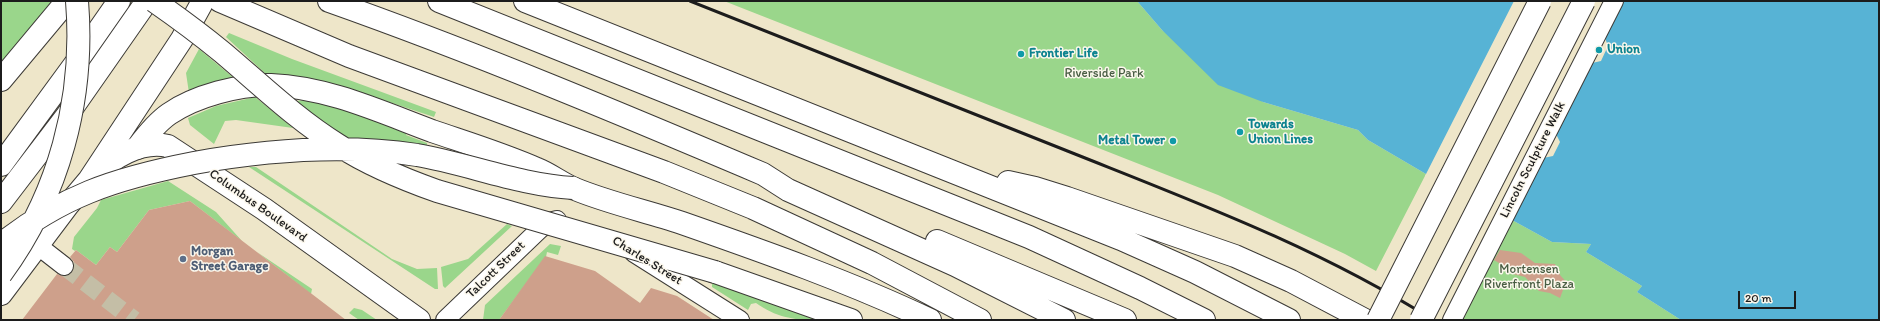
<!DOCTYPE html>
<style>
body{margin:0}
#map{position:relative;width:1880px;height:321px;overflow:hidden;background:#eee6c9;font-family:Itim,sans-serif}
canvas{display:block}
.frame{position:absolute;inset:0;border:2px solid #1c1c1c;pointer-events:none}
.scale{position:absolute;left:1738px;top:291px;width:58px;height:18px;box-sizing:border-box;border:2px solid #1c1c1c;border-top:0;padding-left:5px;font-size:12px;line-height:14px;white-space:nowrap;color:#1c1c1c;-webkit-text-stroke:3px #fbf7ec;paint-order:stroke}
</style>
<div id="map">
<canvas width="1880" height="321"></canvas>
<div class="frame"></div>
<div class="scale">20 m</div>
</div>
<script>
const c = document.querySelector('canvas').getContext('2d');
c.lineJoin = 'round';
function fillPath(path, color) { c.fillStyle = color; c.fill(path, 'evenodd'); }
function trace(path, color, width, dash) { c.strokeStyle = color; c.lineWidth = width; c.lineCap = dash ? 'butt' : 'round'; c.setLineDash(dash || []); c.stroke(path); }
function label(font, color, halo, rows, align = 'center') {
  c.font = font + ' Itim,sans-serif'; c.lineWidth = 3; c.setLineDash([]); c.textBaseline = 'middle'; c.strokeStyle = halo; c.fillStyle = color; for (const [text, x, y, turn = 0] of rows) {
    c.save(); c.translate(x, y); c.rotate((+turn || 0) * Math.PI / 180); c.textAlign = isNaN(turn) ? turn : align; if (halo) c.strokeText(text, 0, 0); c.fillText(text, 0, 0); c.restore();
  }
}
const green = new Path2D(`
 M1,1h54l-54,61z
 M724,1h413l25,29 101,72 95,28 10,10 58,34 -50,97 -31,-17 -127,-59z
 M229,33l63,26 144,53 -2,5 -96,-32 -20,-5 -23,-4 -24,3 -45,-42z
 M199,49l36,30 -46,14 -3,-20z
 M255,97l38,31 -57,-8 -11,1 -11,23 -24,-19 -2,-7 28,-12z
 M306,100l46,12 55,20 -1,3 21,8v3l-74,-5 -33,-21 -24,-19z
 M249,167h7l136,92 25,10 20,-1 1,21h-3z
 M168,181l48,31 26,29 -52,-40 -41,9 -32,42 -7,-5 -14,18 -20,-15 -1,1 -3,-2 2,-12 23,-29 4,-8z
 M1512,220l40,22 39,2 -5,8 56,34 -5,6 44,28h-222z
 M507,224l5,2 -67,62 -2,-2 -2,-19 27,-8z
 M550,244l11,2 -3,9 -11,-3 -1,5 -47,63h-16l2,-15z
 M257,252l55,37 -1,5z
 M712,281l105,39c-25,0 -41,-3 -61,-17l-5,1 -3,6 -36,-23z
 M354,308l8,2 15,10h-18l-10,-7z`);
const water = new Path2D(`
 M1137,1h742v319h-198l-44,-28 5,-6 -56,-34 5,-8 -39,-2 -40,-22 4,-8 -90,-38 -58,-34 -10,-10 -95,-28 -45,-17 -56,-55z`);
const pier = new Path2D(`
 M1514,1h110l-19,37 3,8 -7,15 -9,2 -36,71 4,8 -7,14 -10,2 -30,55 -88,-37z`);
const building = new Path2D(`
 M190,201l156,119h-324l35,-46 6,2h5l4,-4 2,-10 -4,-5 6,-7 20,15 14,-18 7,5 32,-42z
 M1500,250l21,3 14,10 20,1 5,11 9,10 -6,5 -3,8 -10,-5 -11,-2 -14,-14 -16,-4 -5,-7 -10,-6z
 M545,256l50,15 45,32 11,-15 26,8 37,24h-215z`);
const streetTunnel = new Path2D(`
 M64,266l70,54`);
const street = new Path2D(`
 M37,245l27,21
 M634,253l106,67
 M445,320l95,-91 9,-7 8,-2
 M1452,320l162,-319`);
const primary = new Path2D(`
 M93,176c19,-18 47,-36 75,-30l96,63 155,111`);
const highway = new Path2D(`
 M220,1l129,55 315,116 89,36 119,55 108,57
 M329,1c147,52 290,112 434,173l25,16 167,75 109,55
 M439,1l590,236 111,51 64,32
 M525,1l596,238 74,33 94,48
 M1,80l66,-79
 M137,148c9,-12 19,-25 32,-34 26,-18 71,-30 102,-29 56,2 110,27 161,46 35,12 71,23 105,38 13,5 25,15 38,20 34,14 71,22 107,34 83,29 168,59 248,97
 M1,165l74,-101 44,-63
 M1008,182l27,6 32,10 168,58 56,25 74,39
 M1,202l65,-85 81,-116
 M937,241l188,79
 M715,272l136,48
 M1,294l67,-89 21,-25 93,-141 21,-38`);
const rail = new Path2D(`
 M690,1c129,50 257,102 385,153 123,49 246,95 358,166`);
const highwayBridge = new Path2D(`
 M154,1c23,16 46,33 68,51 38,32 74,67 116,93 31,20 65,34 99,46l278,81
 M1,244c27,-21 56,-39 88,-52 34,-14 69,-22 105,-29 73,-13 149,-19 223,-8 52,9 103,30 156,33
 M1,274c58,-79 84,-175 76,-273
 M1378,320l162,-319
 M1421,320l163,-319`);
const markers = [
 [1599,50,4,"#0f9aa8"],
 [1021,54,4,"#0f9aa8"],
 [1240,132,4,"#0f9aa8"],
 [1173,141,4,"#0f9aa8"],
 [183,259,4,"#5c6f8a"]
];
const cultureNames = [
 ["Union",1607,50],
 ["Frontier Life",1029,54],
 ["Towards",1248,125],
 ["Union Lines",1248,140],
 ["Metal Tower",1165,141,"right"]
];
const parkNames = [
 ["Riverside Park",1104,74],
 ["Mortensen",1529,270],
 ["Riverfront Plaza",1529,285]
];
const streetNames = [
 ["Lincoln Sculpture Walk",1533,160,-63],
 ["Columbus Boulevard",258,206,35],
 ["Charles Street",647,261,32],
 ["Talcott Street",496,270,-44]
];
const serviceNames = [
 ["Morgan",191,252],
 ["Street Garage",191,267]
];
fillPath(green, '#9ad68b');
fillPath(water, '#57b3d5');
fillPath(pier, '#eee6c9');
fillPath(building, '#cea08b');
trace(streetTunnel, '#c4bea6', 18, [18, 9]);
trace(street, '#3c3a36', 20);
trace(primary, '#3c3a36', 24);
trace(highway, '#3c3a36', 24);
trace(street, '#fff', 18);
trace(primary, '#fff', 22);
trace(highway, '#fff', 22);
trace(rail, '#1c1c1c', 3);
trace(highwayBridge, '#3c3a36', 24, []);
trace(highwayBridge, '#fff', 22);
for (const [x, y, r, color] of markers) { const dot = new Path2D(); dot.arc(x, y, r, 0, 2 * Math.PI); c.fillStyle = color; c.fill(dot); trace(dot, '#fbf7ec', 1.5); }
label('bold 13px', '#0d838f', '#fbf7ec', cultureNames, 'left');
label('13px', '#485d43', '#fbf7ec', parkNames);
label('13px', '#1c1c1c', '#fbf7ec', streetNames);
label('bold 13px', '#4e5e75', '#fbf7ec', serviceNames, 'left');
</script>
